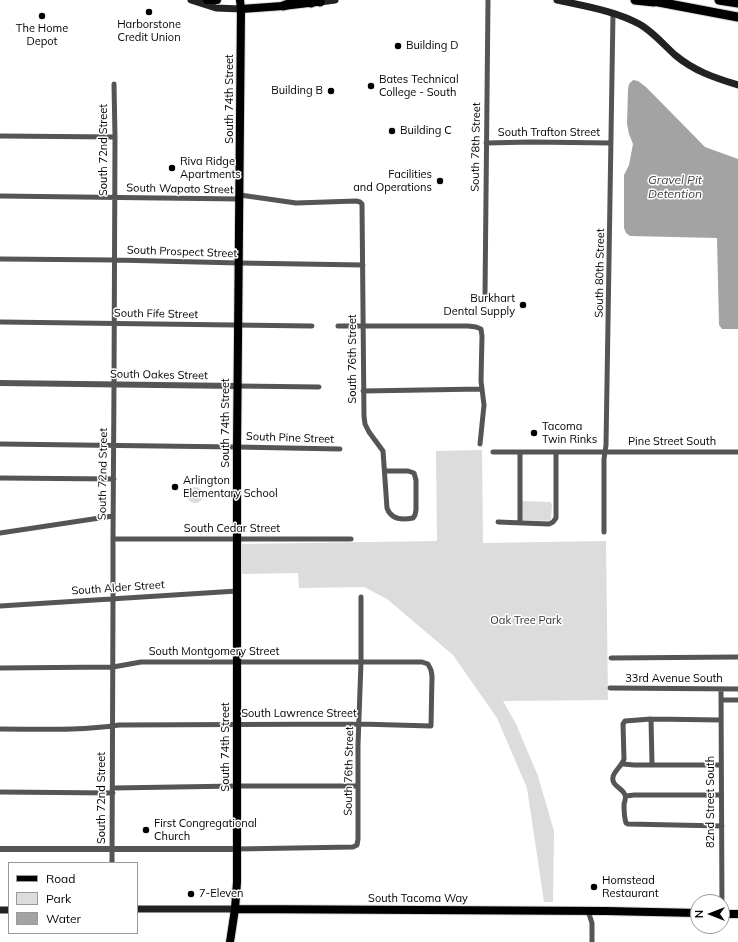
<!DOCTYPE html>
<style>
body{margin:0}
#map{position:relative;width:738px;height:942px;overflow:hidden;background:#fff;font-family:Mulish,sans-serif}
canvas{display:block}
.legend{position:absolute;left:8px;top:862px;width:130px;height:72px;box-sizing:border-box;background:#fff;border:1px solid #999;margin:0;padding:5px 7px;list-style:none;font-size:12px;color:#000}
.legend li{display:flex;align-items:center;gap:8px;height:20px}
.legend b{width:20px;border:1px solid #999}
.north{position:absolute;left:690px;top:894px;width:40px;height:40px;box-sizing:border-box;background:#fff;border:1px solid #999;border-radius:50%;rotate:270deg;font-size:11px;font-weight:700;line-height:16px;text-align:center;color:#000}
.north::after{content:'';display:block;margin:auto;width:14px;height:18px;background:#000;clip-path:polygon(50% 0,100% 100%,50% 72%,0 100%)}
</style>
<div id="map">
<canvas width="738" height="942"></canvas>
<ul class="legend">
<li><b style="height:5px;background:#000"></b>Road</li>
<li><b style="height:11px;background:#dcdcdc"></b>Park</li>
<li><b style="height:11px;background:#a3a3a3"></b>Water</li>
</ul>
<div class="north">N</div>
</div>
<script>
const c = document.querySelector('canvas').getContext('2d');
c.lineJoin = 'round';
function fillPath(path, color) { c.fillStyle = color; c.fill(path, 'evenodd'); }
function trace(path, color, width, dash) { c.strokeStyle = color; c.lineWidth = width; c.lineCap = dash ? 'butt' : 'round'; c.setLineDash(dash || []); c.stroke(path); }
function label(font, color, halo, rows, align = 'center') {
  c.font = font + ' Mulish,sans-serif'; c.lineWidth = 3; c.setLineDash([]); c.textBaseline = 'middle'; c.strokeStyle = halo; c.fillStyle = color; for (const [text, x, y, turn = 0] of rows) {
    c.save(); c.translate(x, y); c.rotate((+turn || 0) * Math.PI / 180); c.textAlign = isNaN(turn) ? turn : align; if (halo) c.strokeText(text, 0, 0); c.fillText(text, 0, 0); c.restore();
  }
}
const green = new Path2D(`
 M482,450l1,93 123,-2 2,159 -105,1 13,23 22,52 16,55 -1,71h-9l-17,-114 -30,-70 -44,-63 -66,-56 -23,-12 -65,1 -1,-15 -56,1v-30l195,-3 -1,-90z
 M187 495a8 8 0 1 1 16 0a8 8 0 1 1-16 0Z
 M522,501l28,1 2,2 -1,15 -3,2 -24,-1 -2,-1z`);
const water = new Path2D(`
 M633,80l5,1 8,6 59,60 33,12v170h-16l-3,-4 -2,-87 -87,-2 -4,-3 -2,-5v-53l5,-10 4,-21 -4,-10 -2,-10 1,-35 1,-5z`);
const minor = new Path2D(`
 M0,136l115,1
 M486,143l45,-1 80,1
 M240,195l56,8 60,-2 4,1 2,2 2,212 1,8 4,8 14,19 4,57c4,12 16,12 26,10l2,-3 1,-5v-30l-2,-7 -6,-2h-23
 M0,196l240,3
 M0,259l115,1 124,3 124,2
 M485,295l3,-295
 M0,322l312,4
 M338,326h130l8,1 5,2 1,7 -1,45 3,24 -4,39
 M238,386l81,1
 M363,391l119,-2
 M0,444l237,3 103,2
 M493,452h245
 M520,452v71
 M0,478l114,1
 M498,522l51,2 4,-2 3,-4v-66
 M604,532v-73l2,-14 7,-432
 M0,533l113,-17
 M113,539h238
 M0,606l237,-15
 M611,658l127,-1
 M0,668l113,-1 28,-5h281l6,2 3,6 1,6 -1,50 -71,-2 -241,1c-39,6 -79,4 -119,4
 M610,688l128,1
 M721,689l1,225
 M721,700h17
 M651,719l1,45
 M721,720l-70,-1 -26,2 -2,3 1,35c-2,7 -10,12 -11,18 -2,9 10,11 12,18 1,2 0,6 -1,9 0,7 0,13 2,19l2,1 94,2
 M623,764l11,1h87
 M113,788l124,-2h121
 M0,792l113,1
 M626,796l8,-1h87
 M237,849l116,-2 4,-2 1,-6v-94l3,-83v-65
 M112,863l1,-264v-60l1,-154 1,-248 -1,-53
 M588,911l4,12v19`);
const tertiary = new Path2D(`
 M0,383l238,3
 M0,849h237`);
const secondary = new Path2D(`
 M191,0l25,8 25,1
 M557,0c27,6 60,11 84,25 13,8 23,20 34,30 19,16 40,23 63,30
 M320,2l15,-2
 M137,909h98
 M0,910h9`);
const primary = new Path2D(`
 M207,0h10
 M241,9l42,-3 34,-4
 M235,909l371,2 92,2
 M722,914h16
 M230,942l5,-33 2,-27v-435l4,-438 -1,-9`);
const motorway = new Path2D(`
 M311,0v3
 M319,0l1,2
 M635,0l19,2
 M648,0l90,17
 M719,0l19,3
 M283,6l8,-3 6,-3`);
const markers = [
 [149,12,4,"#000"],
 [42,16,4,"#000"],
 [398,46,4,"#000"],
 [371,86,4,"#000"],
 [331,91,4,"#000"],
 [392,131,4,"#000"],
 [172,168,4,"#000"],
 [440,181,4,"#000"],
 [523,305,4,"#000"],
 [534,433,4,"#000"],
 [175,487,4,"#000"],
 [146,830,4,"#000"],
 [594,887,4,"#000"],
 [191,894,4,"#000"]
];
const poiNames = [
 ["Harborstone",149,25,"center"],
 ["Credit Union",149,38,"center"],
 ["The Home",42,29,"center"],
 ["Depot",42,42,"center"],
 ["Building D",406,46],
 ["Bates Technical",379,80],
 ["College - South",379,93],
 ["Building B",323,91,"right"],
 ["Building C",400,131],
 ["Riva Ridge",180,162],
 ["Apartments",180,175],
 ["Facilities",432,175,"right"],
 ["and Operations",432,188,"right"],
 ["Burkhart",515,299,"right"],
 ["Dental Supply",515,312,"right"],
 ["Tacoma",542,427],
 ["Twin Rinks",542,440],
 ["Arlington",183,481],
 ["Elementary School",183,494],
 ["First Congregational",154,824],
 ["Church",154,837],
 ["Homstead",602,881],
 ["Restaurant",602,894],
 ["7-Eleven",199,894]
];
const streetNames = [
 ["South 74th Street",230,99,-90],
 ["South Trafton Street",549,133],
 ["South 78th Street",476,147,-89],
 ["South 72nd Street",104,150,-90],
 ["South Wapato Street",180,189,1],
 ["South Prospect Street",182,252,2],
 ["South 80th Street",600,273,-89],
 ["South Fife Street",156,314,1],
 ["South 76th Street",353,359,-90],
 ["South Oakes Street",159,375,1],
 ["South 74th Street",226,423,-90],
 ["South Pine Street",290,438,2],
 ["Pine Street South",672,442],
 ["South 72nd Street",103,474,-89],
 ["South Cedar Street",232,529],
 ["South Alder Street",118,588,-4],
 ["South Montgomery Street",214,652],
 ["33rd Avenue South",674,679],
 ["South Lawrence Street",299,714],
 ["South 74th Street",226,747,-90],
 ["South 76th Street",349,771,-89],
 ["South 72nd Street",102,798,-90],
 ["82nd Street South",711,802,-90],
 ["South Tacoma Way",418,899]
];
const parkNames = [
 ["Oak Tree Park",526,621]
];
const waterNames = [
 ["Gravel Pit",675,180],
 ["Detention",675,194]
];
fillPath(green, '#dcdcdc');
fillPath(water, '#a3a3a3');
trace(primary, '#dbdbdb', 10);
trace(motorway, '#dbdbdb', 11);
trace(minor, '#555', 5);
trace(tertiary, '#555', 6);
trace(secondary, '#222', 7);
trace(primary, '#000', 8);
trace(motorway, '#000', 9);
for (const [x, y, r, color] of markers) { const dot = new Path2D(); dot.arc(x, y, r, 0, 2 * Math.PI); c.fillStyle = color; c.fill(dot); trace(dot, '#fff', 1.5); }
label('11px', '#000', '#fff', poiNames, 'left');
label('11px', '#000', '#fff', streetNames);
label('11px', '#333', '#fff', parkNames);
label('italic 12px', '#444', '#fff', waterNames);
</script>
